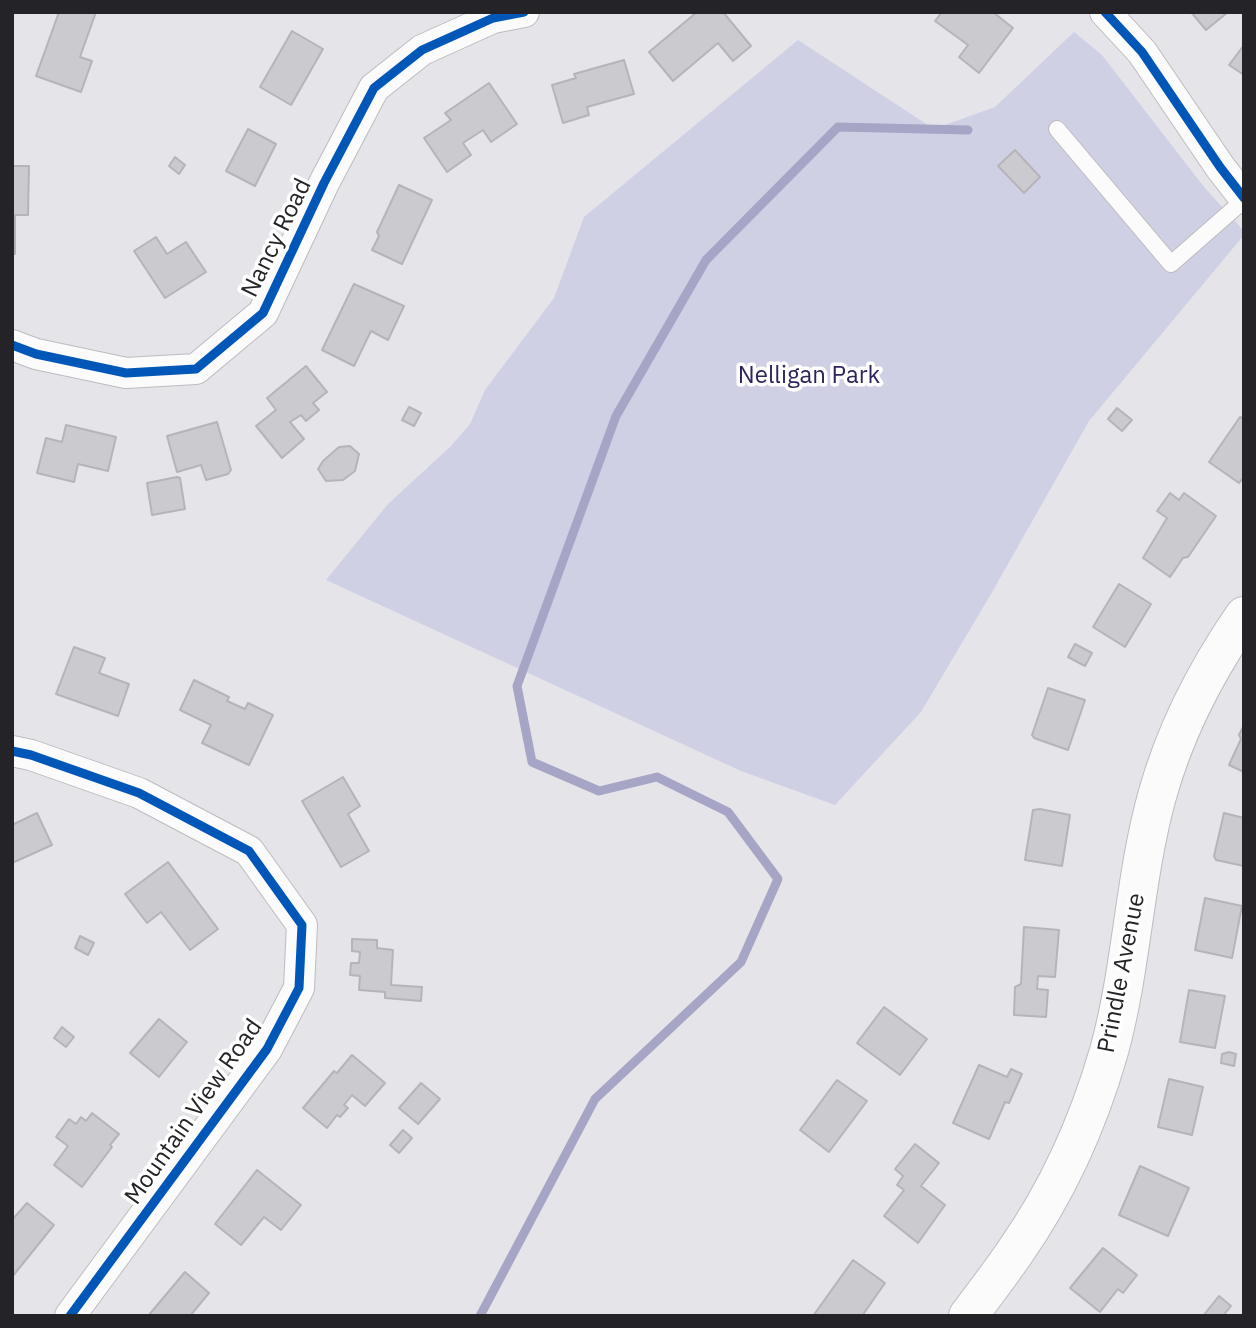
<!DOCTYPE html>
<style>
body{margin:0}
#map{position:relative;width:1256px;height:1328px;overflow:hidden;background:#e4e4e9;font-family:"IBM Plex Sans",sans-serif}
canvas{display:block}
.frame{position:absolute;inset:0;border:14px solid #242428;pointer-events:none}
</style>
<div id="map">
<canvas width="1256" height="1328"></canvas>
<div class="frame"></div>
</div>
<script>
const c = document.querySelector('canvas').getContext('2d');
c.lineJoin = 'round';
function fillPath(path, color) { c.fillStyle = color; c.fill(path, 'evenodd'); }
function trace(path, color, width, dash) { c.strokeStyle = color; c.lineWidth = width; c.lineCap = dash ? 'butt' : 'round'; c.setLineDash(dash || []); c.stroke(path); }
function label(font, color, halo, rows, align = 'center') {
  c.font = font + ' "IBM Plex Sans",sans-serif'; c.lineWidth = 7; c.setLineDash([]); c.textBaseline = 'middle'; c.strokeStyle = halo; c.fillStyle = color; for (const [text, x, y, turn = 0] of rows) {
    c.save(); c.translate(x, y); c.rotate((+turn || 0) * Math.PI / 180); c.textAlign = isNaN(turn) ? turn : align; if (halo) c.strokeText(text, 0, 0); c.fillText(text, 0, 0); c.restore();
  }
}
const green = new Path2D(`
 M1074,32l28,23 102,132 40,44v4l-155,186 -98,173 -70,118 -86,93 -94,-34 -415,-191 62,-76 63,-58 19,-22 15,-34 69,-92 30,-81 214,-177 136,89 61,-22z`);
const stream = new Path2D(`
 M480,1316l115,-217 146,-137 37,-83 -50,-67 -71,-35 -58,14 -67,-29 -15,-76 99,-270 90,-156 132,-133 130,3`);
const building = new Path2D(`
 M59,12h37l-16,45 12,4 -11,31 -45,-16z
 M697,12h26l28,34 -18,15 -15,-18 -45,38 -24,-29z
 M942,12h51l20,16 -34,45 -20,-16 9,-12 -33,-24z
 M1191,12h37l-22,18z
 M292,31l31,18 -32,56 -31,-18z
 M1244,45v30l-15,-10z
 M624,60l10,34 -47,13 2,8 -26,8 -11,-38 24,-7 -2,-4z
 M489,83l28,41 -26,18 -8,-12 -20,13 8,12 -24,17 -23,-34 27,-18 -6,-7z
 M248,129l28,15 -21,42 -29,-15z
 M1015,150l25,27 -16,16 -26,-27z
 M175,157l10,8 -6,9 -10,-8z
 M12,166h17l-1,49h-13v39h-3z
 M399,185l33,15 -30,64 -30,-14 7,-14 -2,-4z
 M156,237l11,17 19,-12 20,30 -41,26 -31,-47z
 M354,284l50,22 -16,34 -17,-9 -17,35 -32,-16z
 M306,366l21,26 -14,11 6,7 -13,11 -5,-6 -11,7 14,17 -22,19 -26,-32 20,-16 -9,-12z
 M409,407l12,6 -7,13 -12,-6z
 M1117,408l15,12 -10,11 -14,-12z
 M1240,417l4,2v58l-5,6 -30,-21z
 M217,422l14,48 -3,4 -22,6 -5,-15 -24,7 -10,-36z
 M66,425l50,12 -8,34 -30,-7 -4,18 -37,-9 9,-35 16,4z
 M350,446l9,8 -4,17 -12,9 -17,1 -8,-12 5,-8 16,-14z
 M177,477l3,1 5,31 -33,6 -5,-32z
 M1170,493l9,7 5,-7 32,23 -28,41 -5,1 -13,19 -27,-19 24,-40 -10,-7z
 M1119,584l32,20 -26,43 -32,-20z
 M1075,644l17,9 -7,13 -17,-9z
 M74,647l31,11 -6,15 30,11 -11,32 -62,-22z
 M194,680l35,17 -2,4 18,8 3,-6 25,12 -24,50 -47,-22 9,-18 -31,-15z
 M1048,688l37,12 -17,50 -34,-12 -2,-3z
 M1244,725v47l-15,-7 12,-26 -2,-4z
 M343,777l17,29 -12,8 21,37 -28,16 -39,-66z
 M1040,809l30,6 -8,51 -37,-6 8,-50z
 M37,813l15,32 -40,18v-38z
 M1224,813l20,5v48l-28,-6 -2,-4z
 M168,862l50,67 -28,21 -29,-38 -14,11 -22,-29z
 M1205,898l37,8 -10,52 -37,-8z
 M1024,927l35,3 -4,47 -17,-1 -1,13 11,1 -2,27 -32,-2 1,-28 6,-3z
 M80,936l14,7 -6,12 -13,-7z
 M352,939l25,1v8l16,2 -2,35 31,2 -1,14 -36,-3v-6l-26,-2 1,-14 -10,-1 1,-12h8l1,-11 -8,-1z
 M1189,990l36,6 -10,52 -35,-6z
 M884,1007l43,32 -27,36 -43,-32z
 M159,1019l28,23 -28,35 -29,-24z
 M62,1027l12,10 -8,10 -12,-9z
 M1229,1052l7,2 -2,12 -13,-3 1,-9z
 M352,1055l33,28 -20,23 -13,-11 -8,10 4,3 -8,9 -3,-2 -10,13 -24,-20 31,-37 3,2z
 M979,1065l28,12 4,-8 11,5 -13,29 -4,-1 -16,37 -36,-16z
 M1169,1079l34,8 -11,48 -34,-8z
 M837,1080l30,21 -38,51 -29,-22z
 M421,1083l19,16 -22,25 -19,-16z
 M92,1113l27,21 -9,11 2,2 -30,40 -28,-22 14,-19 -12,-9 13,-18 7,5 5,-7 5,4z
 M403,1130l9,8 -13,15 -9,-8z
 M915,1144l24,19 -18,23 24,19 -27,38 -34,-27 20,-26 -7,-5 6,-9 -8,-7z
 M1140,1166l49,22 -21,48 -49,-21z
 M257,1170l44,35 -20,25 -17,-13 -23,28 -26,-21z
 M27,1203l27,22 -42,52v-57z
 M1103,1248l34,27 -14,18 -5,-4 -18,23 -30,-24z
 M853,1260l32,23 -23,33h-49z
 M185,1272l24,21 -19,23h-42z
 M1219,1296l12,10 -8,10h-20z`);
const service = new Path2D(`
 M1057,129l114,135 73,-64`);
const minor = new Path2D(`
 M1105,12l37,40 78,115 24,31
 M12,345l24,9 90,19 70,-4 67,-56 61,-130 50,-95 48,-38 71,-32 31,-6
 M12,751l19,4 108,38 110,58 53,74 -3,63 -32,61 -197,267`);
const secondary = new Path2D(`
 M968,1316c16,-21 32,-42 47,-64 42,-60 74,-131 94,-201 23,-83 25,-172 48,-255 18,-65 49,-125 87,-180`);
const cycleway = new Path2D(`
 M1105,12l37,40 78,115 24,31
 M12,345l24,9 90,19 70,-4 67,-56 61,-130 50,-95 48,-38 71,-32 31,-6
 M12,751l19,4 108,38 110,58 53,74 -3,63 -32,61 -197,267`);
const streetNames = [
 ["Nancy Road",277,238,-64],
 ["Prindle Avenue",1122,973,-79],
 ["Mountain View Road",194,1112,-55]
];
const parkNames = [
 ["Nelligan Park",809,376]
];
fillPath(green, '#d0d0e5');
trace(stream, '#a7a5c5', 9);
fillPath(building, '#cbcbcf');
trace(building, '#b4b4b9', 2);
trace(service, '#bcbcc0', 18);
trace(minor, '#bcbcc0', 32);
trace(secondary, '#bcbcc0', 40);
trace(service, '#fbfbfc', 16);
trace(minor, '#fbfbfc', 30);
trace(secondary, '#fbfbfc', 38);
trace(cycleway, '#0057b8', 9);
label('24px', '#242428', '#fff', streetNames);
label('24px', '#2e255a', '#fff', parkNames);
</script>
